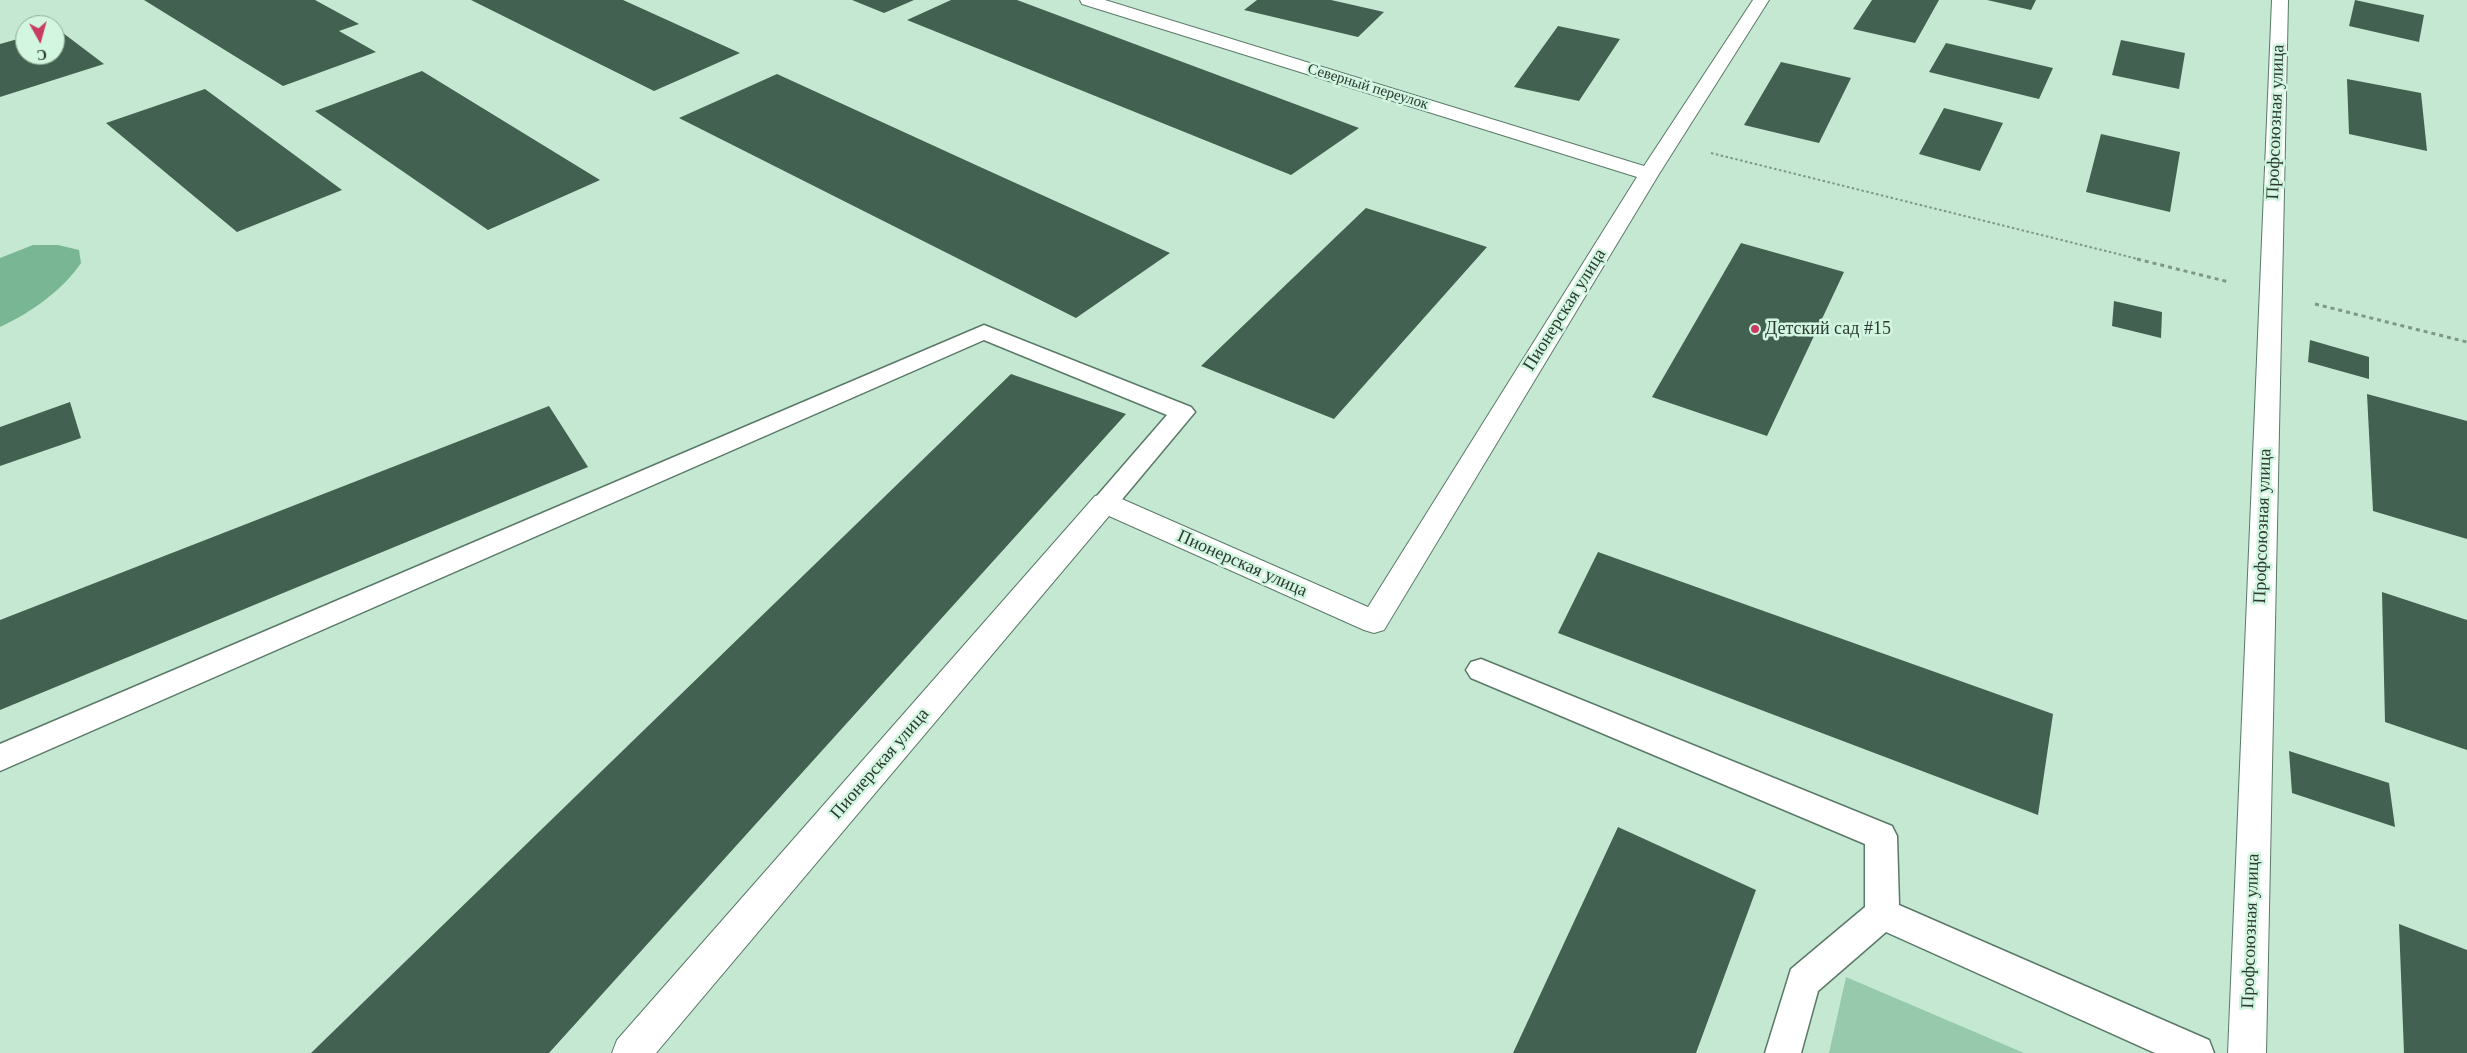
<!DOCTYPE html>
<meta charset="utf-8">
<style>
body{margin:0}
#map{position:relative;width:2467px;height:1053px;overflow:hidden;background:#c5e8d3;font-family:"Times New Roman",serif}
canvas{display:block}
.north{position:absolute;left:15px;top:15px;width:50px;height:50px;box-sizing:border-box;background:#d2f6e0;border:1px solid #90ab9a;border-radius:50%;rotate:173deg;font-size:14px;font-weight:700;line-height:20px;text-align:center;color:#2c3a31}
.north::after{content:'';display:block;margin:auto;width:18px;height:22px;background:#ca3b62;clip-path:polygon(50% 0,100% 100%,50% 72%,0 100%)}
</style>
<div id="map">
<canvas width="2467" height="1053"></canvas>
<div class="north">С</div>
</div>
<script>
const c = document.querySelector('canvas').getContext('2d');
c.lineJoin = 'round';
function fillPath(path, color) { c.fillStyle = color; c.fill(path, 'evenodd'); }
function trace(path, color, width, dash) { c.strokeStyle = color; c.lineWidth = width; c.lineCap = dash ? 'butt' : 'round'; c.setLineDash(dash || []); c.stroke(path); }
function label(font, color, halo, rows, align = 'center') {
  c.font = font + ' "Times New Roman",serif'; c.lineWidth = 5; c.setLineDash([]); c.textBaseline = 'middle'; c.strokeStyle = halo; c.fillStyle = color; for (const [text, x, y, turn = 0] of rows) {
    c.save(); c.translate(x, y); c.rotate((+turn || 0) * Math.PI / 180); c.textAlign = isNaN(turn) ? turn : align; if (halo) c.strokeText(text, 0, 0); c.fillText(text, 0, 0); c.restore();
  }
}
const green = new Path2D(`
 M1846,977l178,76h-195z`);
const forest = new Path2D(`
 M33,245h25l21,5 2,13c-18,27 -51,50 -81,64v-69z`);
const building = new Path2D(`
 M144,0h171l44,24 -20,7 37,21 -93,34z
 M471,0h152l117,53 -86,38z
 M852,0h62l-30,13z
 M951,0h66l342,128 -68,47 -384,-155z
 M1257,0h74l53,12 -26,25 -114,-27z
 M1872,0h67l-24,43 -62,-14z
 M1987,0h49l-5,10z
 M2355,0l69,15 -5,27 -70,-16z
 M1558,26l62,13 -41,62 -65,-14z
 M55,27l49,37 -104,33v-53l25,-7v18h30z
 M2121,40l64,13 -6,36 -67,-14z
 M1946,43l107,25 -14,31 -110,-27z
 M1781,62l70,16 -32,65 -75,-18z
 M422,71l178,109 -112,50 -173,-119z
 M777,74l201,92 192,87 -94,65 -397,-200z
 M2347,79l74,14 6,58 -78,-17z
 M205,89l137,101 -105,42 -131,-109z
 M1944,108l59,15 -23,48 -61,-17z
 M2101,134l79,18 -10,60 -84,-20z
 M1366,208l121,39 -153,172 -133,-53z
 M1741,243l103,29 -77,164 -115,-39z
 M2114,301l48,11 -1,26 -49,-12z
 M2310,340l59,17v22l-61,-17z
 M1011,374l115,40 -577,639h-238z
 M2367,394l100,27v118l-94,-28z
 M70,402l11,36 -81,28v-39z
 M549,406l39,61 -588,243v-90z
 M1598,552l455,162 -15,101 -480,-182z
 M2382,592l85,28v130l-82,-28z
 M2289,751l100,32 6,44 -103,-34z
 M1618,827l138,63 -60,163h-183z
 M2399,924l68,26v103h-63z`);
const pathFar1 = new Path2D(`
 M1711,153l431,107`);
const path = new Path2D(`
 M2137,259l92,23
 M2315,304l152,38`);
const lane = new Path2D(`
 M984,325l207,82 4,5 -81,97 -9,3 -9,-3 -4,-6 4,-6 71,-82 -183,-75 -984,431v-27z
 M1481,659l411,167 5,10 2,69 310,135 5,13h-59l-269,-121 -68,59 -17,62h-36l26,-84 74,-62v-63l-394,-166 -5,-8 5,-8z`);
const street = new Path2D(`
 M1080,0h25l539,166 109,-166h16l-110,174 -275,456 -10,3 -10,-3 -255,-114 -453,537h-44l5,-13 478,-544 10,-2 10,2 253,111 269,-430 -555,-173z
 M2272,0h16l-22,1053h-38z`);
const markers = [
 [1755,329,5,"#ca3b62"]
];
const farStreetnames = [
 ["Северный переулок",1368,87,17]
];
const streetNames = [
 ["Профсоюзная улица",2276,122,-88],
 ["Пионерская улица",1565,310,-58],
 ["Профсоюзная улица",2263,526,-88],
 ["Пионерская улица",1242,564,24],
 ["Пионерская улица",880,764,-49],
 ["Профсоюзная улица",2251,931,-88]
];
const poiNames = [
 ["Детский сад #15",1765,329]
];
fillPath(green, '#97caac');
fillPath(forest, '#79b794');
fillPath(building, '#426150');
trace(lane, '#5a7967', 3);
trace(street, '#5a7967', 2);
trace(pathFar1, '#7e9787', 2, [2.5, 2.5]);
trace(path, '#7e9787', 3, [4, 4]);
fillPath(lane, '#fff');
fillPath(street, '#fff');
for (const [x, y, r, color] of markers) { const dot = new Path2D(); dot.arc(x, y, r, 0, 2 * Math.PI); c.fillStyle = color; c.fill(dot); trace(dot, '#d2f6e0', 2); }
label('15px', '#2c3a31', '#d2f6e0', farStreetnames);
label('18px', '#2c3a31', '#d2f6e0', streetNames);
label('18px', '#2c3a31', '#d2f6e0', poiNames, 'left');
</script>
